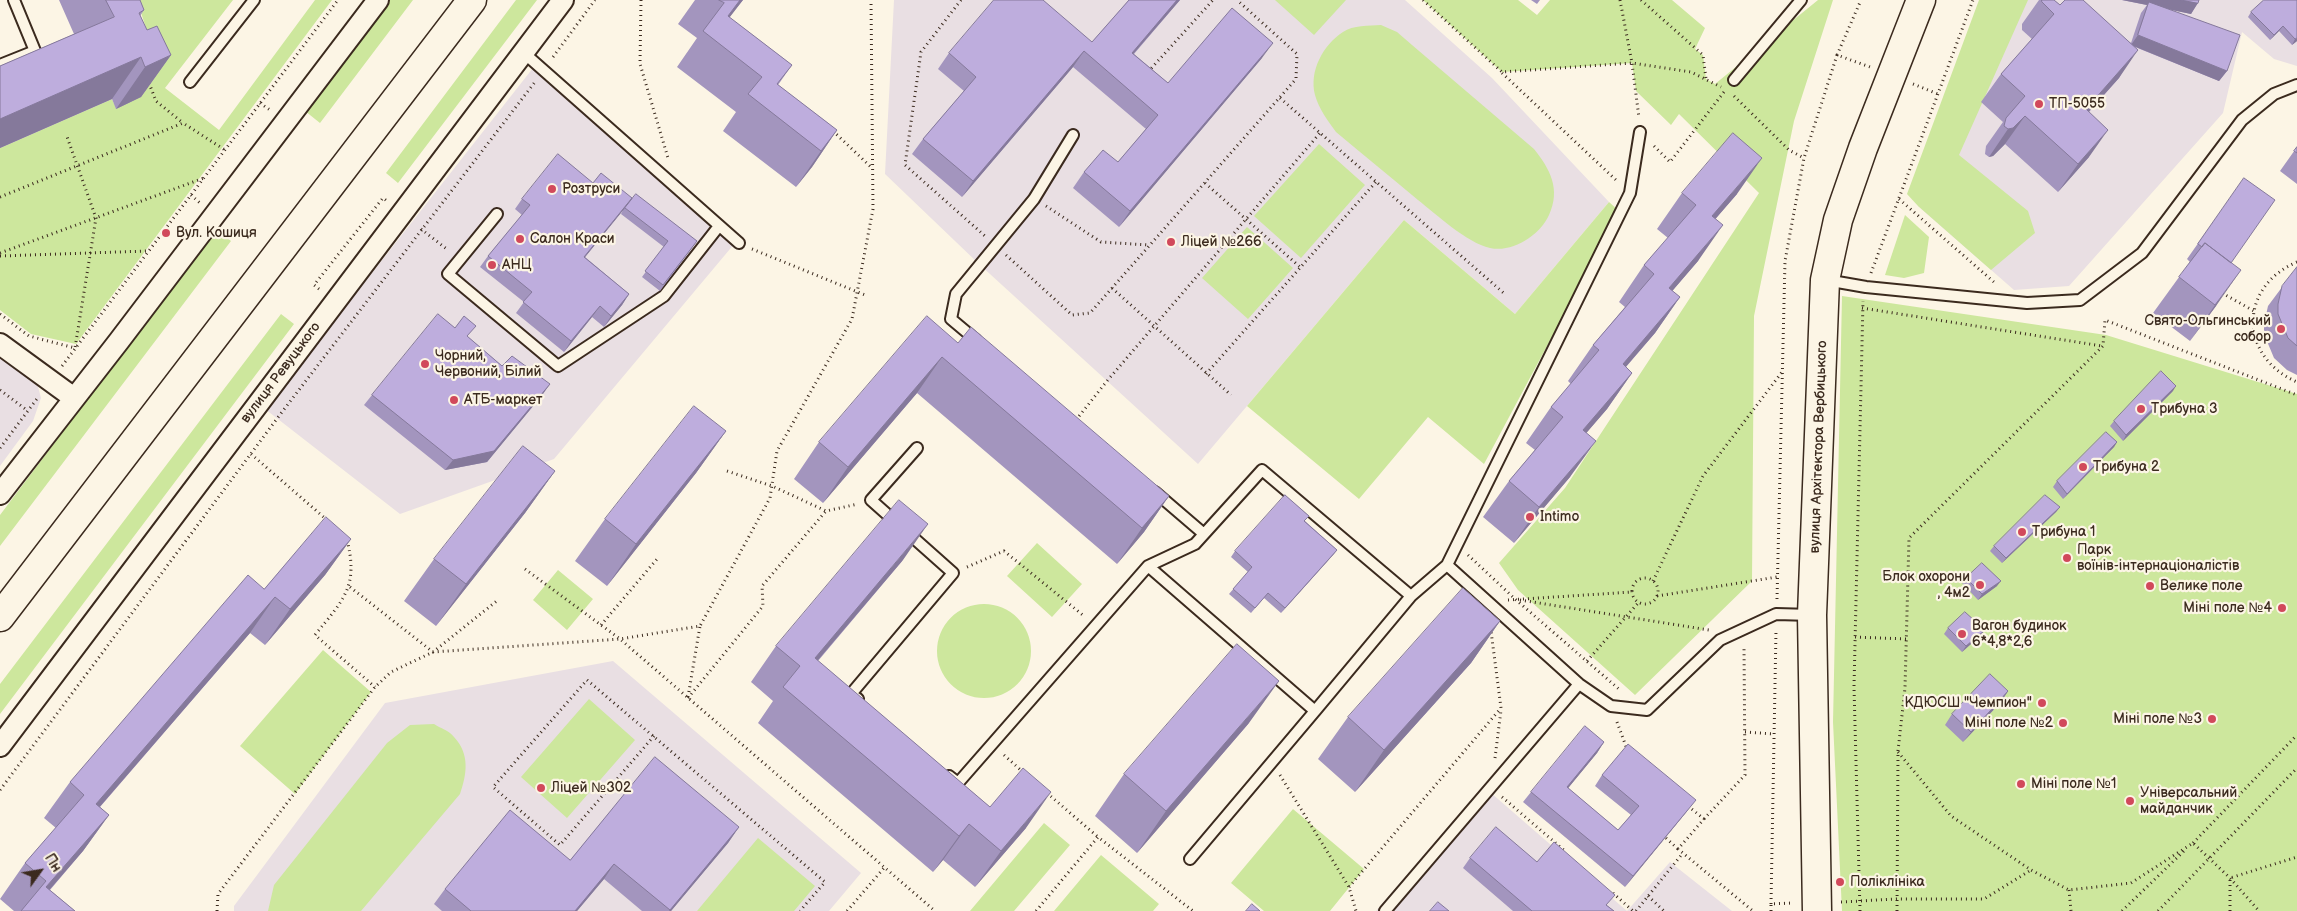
<!DOCTYPE html>
<meta charset="utf-8">
<style>
body{margin:0}
#map{position:relative;width:2297px;height:911px;overflow:hidden;background:#fcf5e5;font-family:"Balsamiq Sans",sans-serif}
canvas{display:block}
.north{position:absolute;left:15px;top:846px;width:50px;height:50px;-webkit-text-stroke:4px #fcf5e5;paint-order:stroke;rotate:58deg;font-size:14px;font-weight:700;line-height:20px;text-align:center;color:#3b2a1e}
.north::after{content:'';display:block;margin:auto;width:18px;height:22px;background:#3b2a1e;clip-path:polygon(50% 0,100% 100%,50% 72%,0 100%)}
</style>
<div id="map">
<canvas width="2297" height="911"></canvas>
<div class="north">Пн</div>
</div>
<script>
const c = document.querySelector('canvas').getContext('2d');
c.lineJoin = 'round';
function fillPath(path, color) { c.fillStyle = color; c.fill(path, 'evenodd'); }
function trace(path, color, width, dash) { c.strokeStyle = color; c.lineWidth = width; c.lineCap = dash ? 'butt' : 'round'; c.setLineDash(dash || []); c.stroke(path); }
function label(font, color, halo, rows, align = 'center') {
  c.font = font + ' "Balsamiq Sans",sans-serif'; c.lineWidth = 4.5; c.setLineDash([]); c.textBaseline = 'middle'; c.strokeStyle = halo; c.fillStyle = color; for (const [text, x, y, turn = 0] of rows) {
    c.save(); c.translate(x, y); c.rotate((+turn || 0) * Math.PI / 180); c.textAlign = isNaN(turn) ? turn : align; if (halo) c.strokeText(text, 0, 0); c.fillText(text, 0, 0); c.restore();
  }
}
const built = new Path2D(`
 M894,0h511l87,78 117,124 -94,112 -111,-94 -206,244 -219,-200 -94,-90z
 M2005,0h292v66l-23,-7 -32,-27 -19,81 -154,173 -55,4 -96,-84z
 M533,68l202,175 -181,216 -154,55 -135,-105z
 M0,344l37,39 4,15 -8,23 -33,45z
 M613,661l248,212 -32,38h-595v-5l151,-203z
 M1483,786l144,125h-251z
 M1670,862l62,49h-105z`);
const green = new Path2D(`
 M137,0h96l-68,88 54,42 96,-130h17l-256,344 -45,-10 -31,-24v-162l112,-49 4,9 42,-42z
 M389,0h24l-93,123 -15,-12z
 M516,0h21l-139,183 -12,-10z
 M1275,0h71l-32,35z
 M1423,0h95l19,15 13,-15h122l33,28 -10,21 8,6 3,24 9,5 103,-84h15l-39,121 -40,195 -2,265 -117,114 -117,-105 -19,-27 66,-75 194,-295 -80,-79 -8,11 -35,-34 -4,-28 -130,9z
 M1979,0h49l-69,155 69,56 7,22 -44,37 -73,-64 -11,-12z
 M1381,25l16,7 15,13 122,104c16,20 27,40 15,66 -9,20 -36,38 -59,33 -23,-5 -54,-34 -72,-48 -27,-23 -55,-45 -82,-68 -8,-11 -17,-23 -21,-37 -6,-24 8,-50 28,-63 10,-7 26,-6 38,-7z
 M1319,144l46,41 -64,73 -47,-42z
 M1609,202l10,9 -135,253 -56,-47 -69,82 -112,-93 157,-186 111,94z
 M1905,215l24,22 -5,36 -20,5 -19,-3z
 M1247,227l46,41 -45,51 -46,-41z
 M216,229l15,12 -231,305v-31z
 M1842,296l264,39 191,59v517h-455l-9,-189z
 M281,314l13,10 -294,390v-30z
 M1037,543l45,41 -30,33 -45,-41z
 M558,570l35,29 -26,31 -34,-30z
 M937 651a47 47 0 1 1 94 0a47 47 0 1 1-94 0Z
 M323,650l48,42 -76,102 -55,-48z
 M589,699l46,41 -68,78 -46,-41z
 M434,724c6,4 16,7 20,13 16,17 13,37 6,57l-99,117h-93l6,-26 113,-142 23,-18z
 M1293,809l71,60 -34,42h-66l-33,-28z
 M1044,823l26,22 -56,66h-44z
 M758,838l57,48 -21,25h-97z
 M1101,855l58,49 -6,7h-99z`);
const path = new Path2D(`
 M641,0l-1,64 28,94
 M961,0l-40,52 -16,113 80,71
 M1423,0l79,72 130,-9 59,9 30,15
 M1620,0l12,63 7,55
 M1641,0l62,55 3,24
 M1837,55l24,-55
 M553,57l42,-57
 M1148,72l65,-72
 M1502,73l114,107
 M149,83l7,18 27,22
 M1913,84l25,10
 M1734,96l55,54 15,8
 M1280,98l226,197
 M260,103l10,7
 M833,131l39,37
 M1654,146l16,16 54,-70
 M1205,183l95,84
 M191,195l9,8
 M0,197l183,-74 42,27
 M1899,199l96,84
 M1046,206l55,36 48,3
 M421,229l27,21
 M752,249l113,46
 M0,253l204,-75
 M1006,255l66,60 18,-2 206,-234 1,-25 -60,-54
 M0,256l148,-5
 M2297,262c-59,25 -58,95 0,120
 M1871,273l102,-273
 M1112,288l119,107
 M319,289l-5,-4 69,-87 4,3
 M2222,293l32,18
 M1862,308l240,38
 M0,314l29,22 46,12 21,-130 -30,-84
 M62,366l276,-366
 M1206,374l170,-192
 M0,390l28,21
 M1076,420l31,-39 213,-248
 M0,448l39,-52
 M251,454l76,66
 M727,471l45,15 54,25 32,-7
 M347,540c12,47 -4,60 -32,95l60,52
 M1468,555l47,44 105,91
 M967,567l37,-16 80,65
 M525,569l95,70 315,272
 M1632 591a13 13 0 1 1 26 0a13 13 0 1 1-26 0Z
 M1653,581l50,-105 79,-104
 M350,587l83,65 65,-52
 M1657,596l120,-19
 M1777,599l8,-338 19,-103 33,-103 33,12
 M1508,600l124,-8
 M1520,600l189,30
 M601,625l56,-66
 M1855,637l51,2
 M1587,661l52,-59
 M688,697l12,-71
 M688,698l75,-92 -1,-20 64,-75
 M1617,722l10,27
 M1745,732l29,2
 M654,736l-94,109 -67,-58 94,-107 238,202 -25,29
 M1898,752l53,64 80,54 38,20 62,-7 62,-40 37,35 29,33
 M1004,755l20,18
 M1495,758l6,-48
 M1280,775l69,112 7,24
 M0,790l282,-378 253,-330
 M1047,793l51,44
 M1502,797l63,54
 M1688,806l16,13 -26,30 75,62
 M1704,819l41,-44 -1,-128
 M1666,838l12,11
 M2193,843l104,-108
 M1349,887l152,-179 -10,-77
 M2069,890l2,21
 M1613,893l20,18
 M1648,896l16,15
 M1841,902l55,-3h88l47,-29
 M1771,904l5,-274
 M217,911l1,-17 157,-207 16,-15 42,-20 187,-13 80,-13 70,-128 7,-47 75,-132 21,-110 -2,-209
 M847,911l37,-43
 M1036,911l62,-74 95,74
 M1636,911l47,-58
 M1771,911v-7l21,-1
 M1860,911l-6,-224 9,-386
 M1897,911l1,-160 7,-63 4,-150 194,-192 2,-26 192,75
 M2122,911l64,-62
 M2158,911l139,-143
 M2230,911v-33l67,-21`);
const lane = new Path2D(`
 M524,53l215,190
 M0,65l35,-14 -21,-51
 M1734,80l67,-80
 M190,82l64,-82
 M497,214l-49,60 110,92 106,-70 55,-70
 M1826,280l40,7 161,16 53,-3 62,-47 100,-133 32,-26 23,-9
 M976,340l-25,-21 5,-25 78,-95 39,-64
 M1155,492l49,42
 M1447,565l132,119 32,22 36,4 73,-70 56,-26 36,1
 M1148,566l167,145 96,-115 36,-31 183,-372 10,-61
 M858,699l-7,-5 102,-121 -82,-73 46,-52
 M949,776l9,7 190,-217 47,-22 67,-74 149,126
 M1190,859l125,-148
 M1385,911l194,-227`);
const street = new Path2D(`
 M0,344l74,54
 M0,494l119,-153 259,-341
 M0,746l563,-746`);
const secondary = new Path2D(`
 M0,617l472,-617
 M1817,911l-5,-296 13,-335 13,-60 25,-72 58,-148`);
const wall = new Path2D(`
 M59,0h81l4,10 -4,6 7,14 24,25 -30,42 -25,12 -4,-10 -112,49v-82l74,-32z
 M695,0h48l-14,17 63,48 -14,20 59,45 -25,37 -16,20 -73,-56 13,-19 -59,-45 20,-29 -19,-14z
 M1129,0h51l-46,54 34,29 94,-25 -143,169 -46,-39 11,-16 34,-10 28,-33 -73,-62 -111,130 -50,-43 11,-15 41,-48 -26,-22 11,-16 143,-11z
 M1531,0h9l-3,4z
 M2039,0h15l6,5 71,38 10,-30 6,-8 -25,-5h77l-8,14 -23,-5 59,62 -8,10 -84,-34 -16,31 -30,34v45l-31,35 -53,-48 -12,12 -4,1 -4,-3 1,-8 17,-24 -22,-20 20,-28 31,-35 -10,-9v-6z
 M2264,0l33,41 -5,4 -13,-14 -9,9 -22,-23 3,-5z
 M2297,147v37l-17,-13z
 M2244,178l-13,85 -15,43 -26,35 -37,-28 37,-51 -3,-3z
 M593,183l39,15 65,43 -37,50 -18,-14 22,-30 -43,-33 2,-4 -38,47 44,37 -7,11 -18,22 -12,-10 -28,35 -48,-39 8,-11 -44,-35 8,-11 34,-41 -7,-6 7,-10z
 M1682,193l55,1 -22,25 -17,42 -26,30 8,6 -25,36 -29,34 6,6 -25,36 -21,24 -16,44 -56,66 -31,-26 26,-36 26,-31 -9,-7 25,-36 20,-23 -3,-3 25,-36 32,-38 -6,-5 25,-37 24,-27 -11,-9z
 M2297,267v108l-10,-5 -13,-12 -10,-24v-10l4,-18z
 M455,328l13,9 34,29 41,28 -56,68 -42,8 -81,-65 8,-10z
 M958,343l211,153 -25,36 -27,32 -200,-171 -94,110 -29,-24 25,-37z
 M2173,391l-50,50 -13,-15 4,-5z
 M726,431l-30,42 -89,113 -32,-25 30,-42z
 M2117,442l-3,5 -51,52 -10,-12 4,-6z
 M555,471l-30,42 -89,113 -32,-25 30,-42z
 M2060,507l-4,5 -54,51 -12,-12 4,-5z
 M1305,521l32,29 -4,5 -52,58 -17,-15 -13,15 -22,-19 19,-22 -17,-15 4,-6z
 M351,539l-26,36 -60,70 -15,-12 -150,174 9,8 -26,36 -33,39 25,21h-61l-14,-12 25,-36 31,-35 -12,-10 26,-36 194,-193z
 M903,560l-85,101 172,146 36,21 -51,59 -32,-27 -10,12 -175,-149 15,-22 -22,-19 25,-36z
 M1966,578l31,8 -19,14 -16,-17z
 M1500,621l-29,42 -116,129 -37,-33 30,-42z
 M1948,628l37,2 -4,5 -19,17 -18,-18z
 M2008,691l-7,11 -38,40 -18,-17 7,-11z
 M1249,723l-112,130 -42,-37 29,-42z
 M1604,742l-7,11 -29,35 50,42 13,-15 -36,-29 7,-11 86,35 -63,77 -102,-85 8,-10z
 M739,827l-11,16 -57,68h-29l-38,-32 -27,32h-135l-8,-7 11,-15 125,-29z
 M1470,858l67,4 71,44 6,5h-101l-50,-43z`);
const shadedWall = new Path2D(`
 M740,0h3l-30,39 15,-23z
 M1177,0h3l-59,68 11,-15z
 M2122,0h59l17,3 -7,11 -43,-9 1,-3 -2,3z
 M2283,26l-4,5 -9,9 4,-5z
 M2138,35l89,36 -8,10 -88,-36z
 M2297,38v3l-5,4 3,-6z
 M1273,43l-11,15 -143,169 11,-16z
 M2138,50l-19,28 -53,59 20,-28z
 M1084,51l-11,16 -111,130 11,-16z
 M171,55l-30,42 -25,12 29,-42z
 M141,57l-29,42 -112,49v-29z
 M2025,116l-20,28 -12,12 -4,1 19,-28z
 M837,130l-25,37 -16,20 25,-36z
 M2108,130l-19,27 -31,35 20,-28z
 M1762,158l-25,36 -50,58 25,-36z
 M632,198l-7,10 -48,59 7,-10z
 M1723,225l-25,36 -54,63 25,-36z
 M2241,270l-25,36 -26,35 25,-36z
 M629,294l-7,11 -18,22 7,-11z
 M1680,297l-25,36 -58,67 26,-36z
 M600,306l-8,11 -28,35 7,-11z
 M942,357l-25,36 -94,110 25,-36z
 M1632,373l-25,36 -49,57 25,-36z
 M550,384l-7,10 -56,68 -42,8 8,-10z
 M2176,386l-3,5 -50,50 3,-6z
 M726,431l-30,42 -89,113 29,-42z
 M1596,441l-26,36 -56,66 25,-36z
 M2117,442l-3,5 -51,52 4,-5z
 M555,471l-30,42 -89,113 30,-42z
 M1169,496l-25,36 -27,32 25,-36z
 M2060,507l-4,5 -54,51 4,-5z
 M928,524l-25,36 -114,134 26,-36z
 M351,539l-26,36 -60,70 25,-36z
 M1337,550l-4,5 -52,58 4,-5z
 M2001,581l-4,5 -19,14 4,-6z
 M275,597l-25,36 -179,207 25,-36z
 M1500,621l-29,42 -116,129 29,-42z
 M1985,630l-4,5 -19,17 4,-6z
 M1279,681l-30,42 -112,130 29,-42z
 M2008,691l-7,11 -38,40 8,-10z
 M1604,742l-7,11 -37,45 7,-11z
 M1051,792l-25,36 -51,59 26,-36z
 M1696,800l-8,10 -63,77 8,-11z
 M109,815l-26,36 -52,60 15,-24z
 M969,824l-26,36 -10,12 26,-36z
 M739,827l-11,16 -57,68h-2z
 M614,864l-10,15 -27,32h-2z`);
const building = new Path2D(`
 M106,0h34l4,10 -5,3 8,17 10,-4 14,29 -26,12 -4,-10 -141,62v-53l114,-49z
 M719,0h21l-12,16 64,49 -15,19 60,46 -16,21 -73,-57 14,-17 -59,-46 21,-28z
 M994,0h49l49,42 37,-42h48l-45,53 36,30 64,-75 41,35 -143,168 -46,-39 19,-22 15,12 40,-47 -74,-64 -111,130 -50,-42 53,-62 -27,-24z
 M2042,0h12l6,5 5,-5h18l55,50 -52,59 22,21 -30,34 -53,-48 -12,12 -5,1 -4,-3 2,-8 19,-22 -24,-22 53,-60 -12,-12z
 M2181,0h18l-1,3z
 M2264,0h33v38l-2,1 -12,-13 -9,9 -23,-23z
 M2149,2l91,33 -13,36 -89,-36z
 M1733,133l29,25 -50,58 11,9 -54,63 11,9 -57,67 9,9 -49,57 13,11 -57,66 -30,-26 54,-64 -12,-10 48,-57 -6,-5 61,-71 -10,-9 52,-60 -14,-12z
 M2297,147v6l-3,-2z
 M558,154l35,29 8,-10 31,25 -48,59 45,37 -18,22 -11,-10 -29,35 -48,-39 9,-10 -44,-36 42,-51 -8,-6z
 M2244,178l31,22 -44,63 -26,-20 -3,4 -4,-3z
 M636,194l61,47 -34,44 -18,-14 23,-30 -43,-33z
 M2205,243l36,27 -26,35 -36,-28z
 M2297,267v79l-9,-8 -10,-24v-10l4,-18z
 M438,314l17,14 9,-12 12,10 -9,10 35,30 10,-10 38,28 -56,67 -41,9 -81,-65z
 M927,316l31,27 13,-16 198,169 -27,32 -200,-171 -94,110 -29,-25z
 M2161,371l15,15 -50,49 -12,-14z
 M694,406l32,25 -90,113 -31,-25z
 M2106,432l11,10 -50,52 -10,-13z
 M523,446l32,25 -89,113 -32,-25z
 M1285,495l24,21 -5,5 33,29 -52,58 -17,-15 -13,15 -22,-19 19,-22 -17,-16z
 M2045,495l15,12 -54,51 -12,-12z
 M899,500l29,24 -113,134 175,149 33,-39 28,24 -50,59 -32,-27 -10,12 -176,-149 17,-21 -24,-20z
 M326,517l25,22 -61,70 -15,-12 -179,207 13,11 -63,72 29,24h-54l25,-30 -21,-18 59,-68 -14,-13 178,-207 16,14z
 M1982,563l19,18 -19,13 -16,-16z
 M1463,588l37,33 -116,129 -36,-33z
 M1965,612l20,18 -19,16 -18,-18z
 M1237,644l42,37 -113,130 -42,-37z
 M1990,674l18,17 -37,41 -19,-18z
 M1585,726l19,16 -37,45 51,43 21,-24 -37,-31 26,-31 68,56 -63,76 -102,-84z
 M655,757l84,70 -69,83 -56,-46 -39,47h-104l-26,-22 65,-79 60,50z
 M1496,827l41,35 17,-20 61,53 -9,10 8,6h-82l-62,-53z
 M1438,902l11,9h-19z
 M1252,904l8,7h-14z`);
const markers = [
 [2039,104,5,"#d1495b"],
 [552,189,5,"#d1495b"],
 [166,233,5,"#d1495b"],
 [520,239,5,"#d1495b"],
 [1171,242,5,"#d1495b"],
 [492,265,5,"#d1495b"],
 [2281,329,5,"#d1495b"],
 [425,364,5,"#d1495b"],
 [454,400,5,"#d1495b"],
 [2141,409,5,"#d1495b"],
 [2083,467,5,"#d1495b"],
 [1530,517,5,"#d1495b"],
 [2022,532,5,"#d1495b"],
 [2067,558,5,"#d1495b"],
 [1980,585,5,"#d1495b"],
 [2150,586,5,"#d1495b"],
 [2282,608,5,"#d1495b"],
 [1962,634,5,"#d1495b"],
 [2042,703,5,"#d1495b"],
 [2212,719,5,"#d1495b"],
 [2063,723,5,"#d1495b"],
 [2021,784,5,"#d1495b"],
 [541,788,5,"#d1495b"],
 [2130,801,5,"#d1495b"],
 [1840,882,5,"#d1495b"]
];
const poiNames = [
 ["ТП-5055",2049,104],
 ["Розтруси",562,189],
 ["Вул. Кошиця",176,233],
 ["Салон Краси",530,239],
 ["Ліцей №266",1181,242],
 ["АНЦ",502,265],
 ["Свято-Ольгинський",2271,321,"right"],
 ["собор",2271,337,"right"],
 ["Чорний,",435,356],
 ["Червоний, Білий",435,372],
 ["АТБ-маркет",464,400],
 ["Трибуна 3",2151,409],
 ["Трибуна 2",2093,467],
 ["Intimo",1540,517],
 ["Трибуна 1",2032,532],
 ["Парк",2077,550],
 ["воїнів-інтернаціоналістів",2077,566],
 ["Блок охорони",1970,577,"right"],
 [", 4м2",1970,593,"right"],
 ["Велике поле",2160,586],
 ["Міні поле №4",2272,608,"right"],
 ["Вагон будинок",1972,626],
 ["6*4,8*2,6",1972,642],
 ["КДЮСШ \"Чемпион\"",2032,703,"right"],
 ["Міні поле №3",2202,719,"right"],
 ["Міні поле №2",2053,723,"right"],
 ["Міні поле №1",2031,784],
 ["Ліцей №302",551,788],
 ["Універсальний",2140,793],
 ["майданчик",2140,809],
 ["Поліклініка",1850,882]
];
const streetNames = [
 ["вулиця Ревуцького",281,373,-53],
 ["вулиця Архітектора Вербицького",1819,447,-88]
];
fillPath(built, '#e9dfe3');
fillPath(green, '#cde79d');
trace(lane, '#3b2a1e', 14);
trace(street, '#3b2a1e', 24);
trace(secondary, '#3b2a1e', 31);
trace(path, '#3b2a1e', 3, [1, 4]);
trace(lane, '#fcf5e5', 10);
trace(street, '#fcf5e5', 20);
trace(secondary, '#fcf5e5', 28);
fillPath(wall, '#a395be');
fillPath(shadedWall, '#85799b');
fillPath(building, '#beaddd');
trace(building, '#85799b', 1);
for (const [x, y, r, color] of markers) { const dot = new Path2D(); dot.arc(x, y, r, 0, 2 * Math.PI); c.fillStyle = color; c.fill(dot); trace(dot, '#fcf5e5', 2); }
label('14px', '#3b2a1e', '#fcf5e5', poiNames, 'left');
label('14px', '#3b2a1e', '#fcf5e5', streetNames);
</script>
